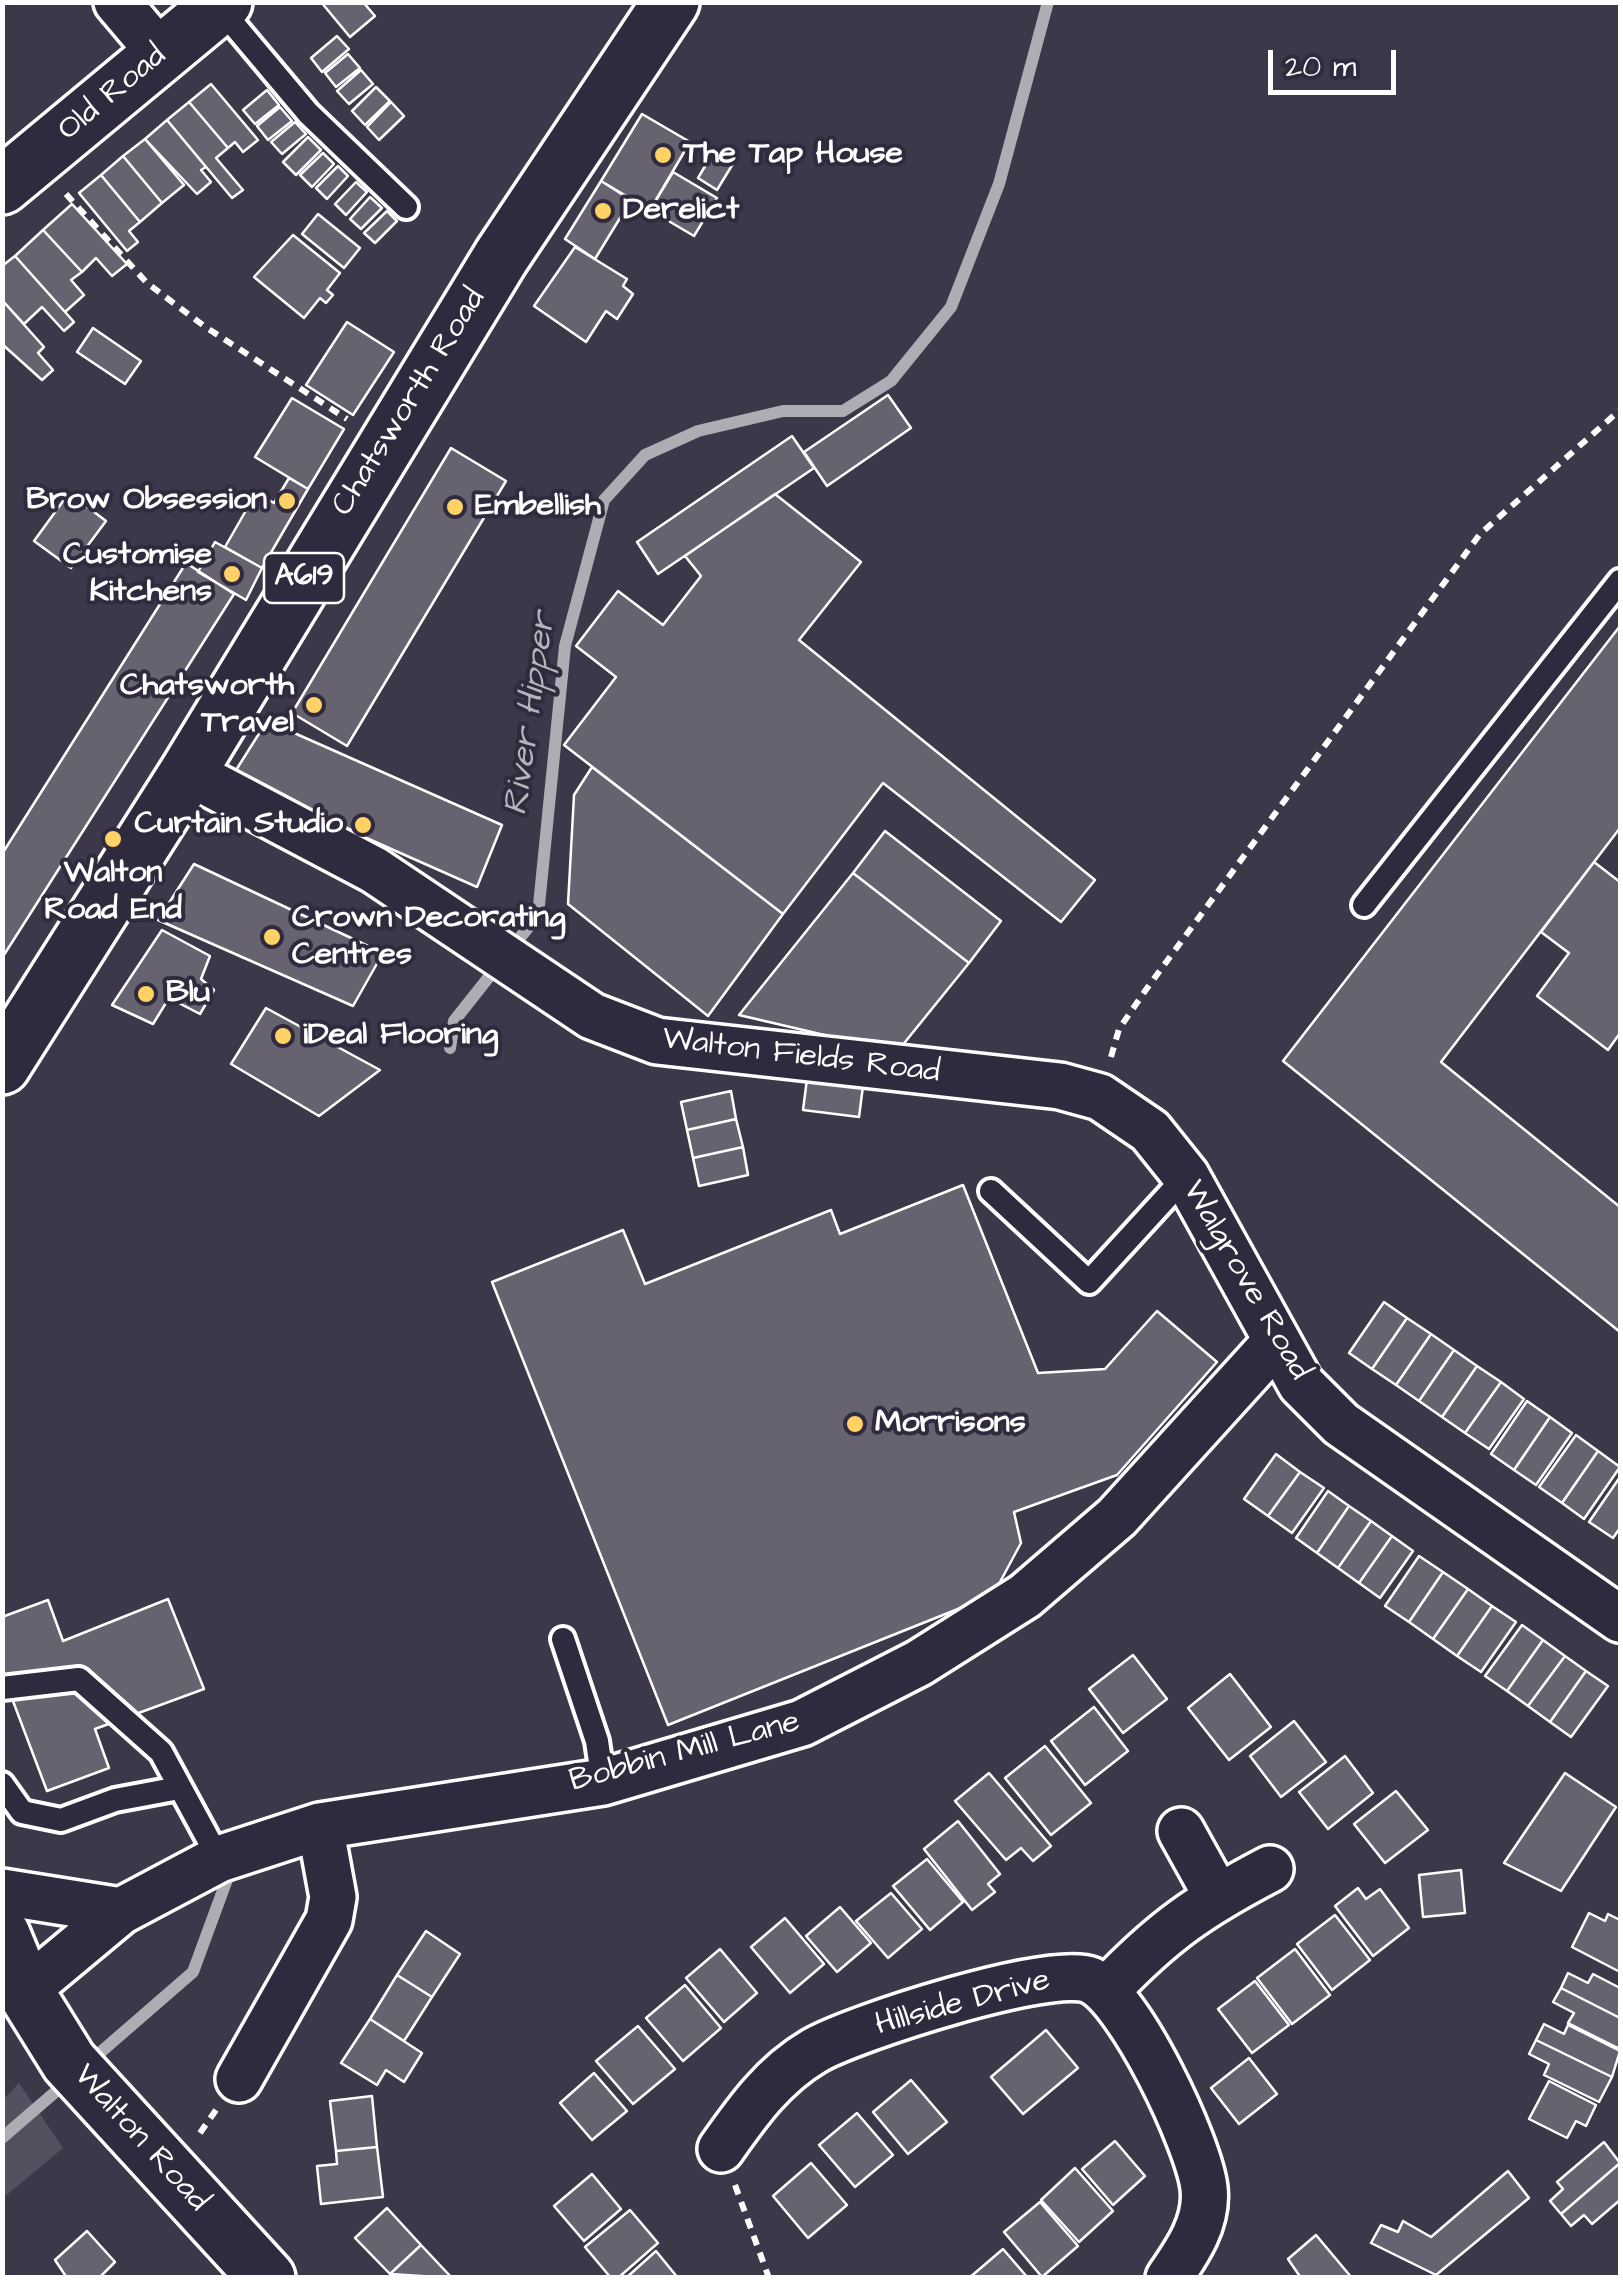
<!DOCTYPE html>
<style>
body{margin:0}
#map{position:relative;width:1623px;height:2280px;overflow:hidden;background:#3c3749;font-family:"Architects Daughter",sans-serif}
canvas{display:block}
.frame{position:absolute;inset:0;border:5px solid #fff;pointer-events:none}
.scale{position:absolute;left:1268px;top:50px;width:128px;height:45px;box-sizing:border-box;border:5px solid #fff;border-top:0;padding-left:12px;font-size:30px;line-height:35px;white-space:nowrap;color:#fff;-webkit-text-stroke:8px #2f2a3d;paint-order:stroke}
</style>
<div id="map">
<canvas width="1623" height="2280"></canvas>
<div class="frame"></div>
<div class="scale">20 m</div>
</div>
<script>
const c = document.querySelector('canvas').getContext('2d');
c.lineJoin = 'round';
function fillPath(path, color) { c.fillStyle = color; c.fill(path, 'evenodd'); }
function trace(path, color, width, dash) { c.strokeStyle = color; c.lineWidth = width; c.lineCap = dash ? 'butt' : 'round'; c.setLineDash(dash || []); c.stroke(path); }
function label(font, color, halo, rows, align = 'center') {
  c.font = font + ' "Architects Daughter",sans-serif'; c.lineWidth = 8; c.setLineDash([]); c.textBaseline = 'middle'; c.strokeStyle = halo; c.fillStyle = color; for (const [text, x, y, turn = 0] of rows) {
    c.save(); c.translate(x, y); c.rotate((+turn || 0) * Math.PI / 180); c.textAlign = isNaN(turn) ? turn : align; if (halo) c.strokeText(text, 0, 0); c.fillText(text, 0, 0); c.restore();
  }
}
const green = new Path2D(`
 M19,2083l44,65 -60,50v-98z`);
const stream = new Path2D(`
 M450,1048l4,-27 84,-106 27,-269 39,-146 41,-45 53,-24 85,-20h60l48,-30 60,-74 48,-123 49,-182
 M87,2064l106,-92 36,-98
 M2,2138l66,-57`);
const building = new Path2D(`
 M321,2h42l12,14 -25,21z
 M337,36l12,13 -27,23 -11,-14z
 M348,54l12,14 -24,19 -11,-14z
 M361,70l12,14 -24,20 -12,-13z
 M211,84l47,56 -15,12 -8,-10 -7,6 -39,-46z
 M376,87l14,14 -25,24 -13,-14z
 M267,90l12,15 -24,19 -12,-14z
 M189,102l39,46 -12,10 27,32 -11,8 -65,-78z
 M391,102l13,14 -25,24 -12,-13z
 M280,107l12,14 -24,19 -11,-14z
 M642,114l48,28 -40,68 -49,-29z
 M167,120l39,47 -5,3 10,12 -14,12 -52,-55z
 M295,122l11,12 -24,20 -11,-12z
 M308,137l13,13 -25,25 -13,-13z
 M145,139l39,46 -22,18 -39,-47z
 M714,151l20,11 -17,28 -19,-12z
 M323,153l11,11 -22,23 -12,-12z
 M123,156l39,47 -22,19 -39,-47z
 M338,166l10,10 -21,23 -11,-11z
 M673,172l44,26 -23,38 -44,-26z
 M101,175l39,47 -11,9 9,11 -11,9 -48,-58z
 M601,181l30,19 -36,59 -30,-20z
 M356,182l11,10 -21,23 -11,-11z
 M370,197l12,11 -21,21 -11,-10z
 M72,204l55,60 -15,12 -16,-18 -14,14 -39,-42z
 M387,211l10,10 -22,22 -11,-10z
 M318,214l42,34 -16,20 -42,-34z
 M43,230l39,42 -11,8 13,15 -19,17 -50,-56z
 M293,235l47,38 -13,17 6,5 -7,8 -6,-5 -16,20 -50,-41z
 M575,247l52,32 -4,7 10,8 -16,25 -11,-8 -20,31 -52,-36z
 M15,256l59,66 -10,9 -22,-24 -18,17 -22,-24v-34z
 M2,300l42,47 -6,6 15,17 -11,10 -40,-36z
 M347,322l47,30 -41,63 -47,-30z
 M93,328l48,33 -16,23 -48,-32z
 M888,395l23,33 -84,58 -23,-34z
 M292,398l52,31 -36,60 -53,-32z
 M792,436l22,32 -156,106 -21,-32z
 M451,448l55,33 -159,265 -55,-33z
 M289,478l19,11 -46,79 -37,-21 31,-54 18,10z
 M69,493l37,28 -35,47 -37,-27z
 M775,494l86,68 -62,78 296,240 -34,42 -178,-139 -100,131 -219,-169 52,-68 -40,-31 42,-55 45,34 38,-49 -16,-20z
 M215,542l47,26 -16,32 -48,-28z
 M186,563l48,31 -232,364v-104z
 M1620,626v202l-179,234 179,145v125l-337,-271z
 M267,721l235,104 -25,62 -246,-109z
 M592,767l191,147 -75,102 -140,-112 6,-109z
 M885,831l116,90 -32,42 -116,-90z
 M1594,862l26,20v151l-12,17 -71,-54 32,-43 -28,-21z
 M194,864l189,89 -30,53 -195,-86z
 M853,873l116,90 -72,89 -158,-37z
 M162,930l48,26 -9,23 13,11 -14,24 -31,-16 -16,26 -41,-19z
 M266,1008l114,62 -61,46 -88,-52z
 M807,1079l56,7 -4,31 -56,-7z
 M731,1091l5,28 -49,11 -6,-28z
 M736,1119l7,28 -50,11 -6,-28z
 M743,1147l5,28 -49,11 -6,-28z
 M963,1185l75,188 67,-4 52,-58 60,51 -100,113 -103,37 7,31 -28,52 -325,130 -176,-443 131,-52 22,54 186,-74 9,24z
 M1384,1302l23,16 -35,51 -23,-16z
 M1407,1318l24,16 -35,51 -24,-16z
 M1431,1334l23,16 -35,51 -23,-16z
 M1454,1350l23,16 -35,51 -23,-16z
 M1477,1366l24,16 -36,51 -23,-16z
 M1501,1382l23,17 -35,50 -24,-16z
 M1527,1401l23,16 -36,53 -23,-16z
 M1550,1417l22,16 -36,52 -22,-15z
 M1576,1435l22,16 -36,52 -23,-16z
 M1598,1451l22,16 -36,52 -22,-16z
 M1276,1454l24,18 -32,44 -24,-17z
 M1300,1472l24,16 -32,45 -24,-17z
 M1620,1477v51l-7,10 -24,-16z
 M1328,1491l21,15 -32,47 -21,-15z
 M1349,1506l22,15 -33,47 -21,-15z
 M1371,1521l21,15 -33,47 -21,-15z
 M1392,1536l21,15 -33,47 -21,-15z
 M1419,1556l24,16 -34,50 -24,-16z
 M1443,1572l25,17 -35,50 -24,-17z
 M1468,1589l24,17 -35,50 -24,-17z
 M168,1599l36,90 -109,40 14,39 -62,23 -45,-119v-55l46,-17 15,41z
 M1492,1606l24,16 -35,50 -24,-16z
 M1522,1625l21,15 -36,51 -22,-15z
 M1543,1640l22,16 -37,50 -21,-15z
 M1133,1655l34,44 -44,34 -34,-44z
 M1565,1656l21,15 -36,51 -22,-16z
 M1586,1671l22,15 -37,51 -21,-15z
 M1230,1674l41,53 -42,33 -41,-52z
 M1094,1707l34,44 -43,34 -34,-44z
 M1294,1721l32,41 -45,35 -31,-41z
 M1045,1746l46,57 -40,32 -46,-57z
 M1345,1756l28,37 -45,36 -29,-37z
 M989,1773l62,73 -18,15 -12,-13 -15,12 -51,-59z
 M1565,1773l51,34 -55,84 -57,-28z
 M1396,1791l32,39 -43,33 -31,-39z
 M958,1821l42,53 -12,10 7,8 -23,18 -48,-61z
 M927,1859l36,43 -33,28 -37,-44z
 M1461,1870l4,43 -42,4 -4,-42z
 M1358,1888l8,11 14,-10 29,39 -36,28 -38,-50z
 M891,1893l31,36 -34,29 -32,-37z
 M840,1907l31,36 -34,29 -31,-36z
 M1589,1913l16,8 3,-7 12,6v52l-48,-25z
 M1335,1915l35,45 -38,30 -35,-46z
 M785,1918l39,46 -34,29 -39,-46z
 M426,1931l34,23 -28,43 -35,-22z
 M720,1949l37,44 -33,29 -38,-44z
 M1295,1949l35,46 -38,29 -35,-46z
 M1568,1973l20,10 5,-9 27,14v30l-59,-30z
 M397,1975l35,22 -28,44 -34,-22z
 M1255,1981l34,44 -37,28 -34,-44z
 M685,1985l36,43 -38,33 -37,-43z
 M1561,1988l59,30v31l-52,-26 6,-10 -21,-11z
 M370,2019l52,34 -18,29 -18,-12 -9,15 -36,-22z
 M1544,2024l20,10 4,-9 52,26 -8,26 -76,-37z
 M638,2026l37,43 -42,35 -37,-43z
 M1046,2030l32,38 -55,46 -32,-37z
 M1536,2040l76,37 -13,25 -55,-27 5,-11 -20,-10z
 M1249,2058l28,36 -38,30 -28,-36z
 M594,2073l33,38 -35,29 -32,-37z
 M911,2080l36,42 -39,32 -35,-42z
 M1549,2081l47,24 -10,21 -10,-5 -9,17 -38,-19z
 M372,2096l5,51 -41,4 -6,-50z
 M857,2113l36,42 -38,32 -36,-42z
 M1115,2141l30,35 -32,29 -31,-36z
 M1604,2142l16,21 -59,51 -11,-13 13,-12 -6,-7z
 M377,2147l6,50 -62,7 -4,-38 20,-2 -1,-13z
 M811,2163l36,42 -39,33 -35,-42z
 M1620,2163v37l-28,24 -8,-9 -13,11 -10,-12z
 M1075,2168l38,43 -34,31 -38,-42z
 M1508,2171l21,27 -93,77 -65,-32 10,-18 17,7 5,-11 28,16z
 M592,2174l29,35 -37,32 -30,-35z
 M1040,2202l38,44 -36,31 -38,-45z
 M387,2208l34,37 -31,29 -35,-36z
 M630,2210l28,33 -40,35h-7l-26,-31z
 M87,2231l28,31 -16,16h-32l-12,-18z
 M1316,2235l36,43h-51l-13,-19z
 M421,2245l31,33 -62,-4z
 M1003,2249l25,29h-59z
 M656,2251l22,27h-52z`);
const path = new Path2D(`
 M66,194l81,89 57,43 143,93
 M1111,1057l8,-28 26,-38 335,-457 140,-124
 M200,2133l16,-23
 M735,2185l34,93`);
const lane = new Path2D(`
 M219,7l89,106 98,94
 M1364,905l256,-324
 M991,1191l98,91 97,-106
 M563,1639l34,102 6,41
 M2,1688l77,-9 82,73 58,107
 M2,1784l20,28 39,8 54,-20 64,-12`);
const street = new Path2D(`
 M117,2l44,52
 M188,772l186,98 218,146 65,25 403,45 40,11 50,34 36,45 115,208 40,40 279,195
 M1181,1831l36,65
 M2,1892l119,19
 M1107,1990c55,-58 92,-84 163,-121
 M25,1991l96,-80 98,-52 101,-33 283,-44 199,-59 117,-60 106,-67 92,-79 158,-174
 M239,2079l90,-159 4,-23 -13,-71
 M721,2149c26,-37 52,-74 93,-98 39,-23 238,-87 276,-71 40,17 109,164 114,208 4,34 -17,64 -35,90`);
const secondary = new Path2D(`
 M2,186l222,-184`);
const primary = new Path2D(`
 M2,1935l23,56 44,71 198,216`);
const highway = new Path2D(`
 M2,1066l186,-294 313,-515 170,-255`);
const markers = [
 [663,155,10,"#ffd166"],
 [603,211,10,"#ffd166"],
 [287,501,10,"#ffd166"],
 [455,507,10,"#ffd166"],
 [232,574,10,"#ffd166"],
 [314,705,10,"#ffd166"],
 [363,825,10,"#ffd166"],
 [113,839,10,"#ffd166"],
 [272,937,10,"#ffd166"],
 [146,994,10,"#ffd166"],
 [283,1036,10,"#ffd166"],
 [855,1424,10,"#ffd166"]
];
const shields = [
 [304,578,80]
];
const shieldNames = [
 ["A619",304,578]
];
const streetNames = [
 ["Old Road",113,94,-40],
 ["Chatsworth Road",410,403,-58],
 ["Walton Fields Road",801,1057,7],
 ["Walgrove Road",1245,1281,60],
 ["Bobbin Mill Lane",685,1753,-15],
 ["Hillside Drive",963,2004,-15],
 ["Walton Road",140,2139,48]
];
const poiNames = [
 ["The Tap House",683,155],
 ["Derelict",623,211],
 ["Brow Obsession",267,501,"right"],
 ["Embellish",475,507],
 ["Customise",212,556,"right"],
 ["Kitchens",212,593,"right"],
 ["Chatsworth",294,687,"right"],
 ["Travel",294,724,"right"],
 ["Curtain Studio",343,825,"right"],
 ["Walton",113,874,"center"],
 ["Road End",113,911,"center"],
 ["Crown Decorating",292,919],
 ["Centres",292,956],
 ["Blu",166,994],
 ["iDeal Flooring",303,1036],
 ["Morrisons",875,1424]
];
const waterNames = [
 ["River Hipper",532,714,-82]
];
fillPath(green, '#555060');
trace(stream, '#afadb4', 12);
fillPath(building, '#666270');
trace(building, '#fff', 2.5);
trace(lane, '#fff', 30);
trace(street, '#fff', 52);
trace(secondary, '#fff', 62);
trace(primary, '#fff', 62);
trace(highway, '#fff', 62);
trace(path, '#fff', 6, [10, 8]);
trace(lane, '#2f2a3d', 22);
trace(street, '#2f2a3d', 45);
trace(secondary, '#2f2a3d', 55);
trace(primary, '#2f2a3d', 55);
trace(highway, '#2f2a3d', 55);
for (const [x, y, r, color] of markers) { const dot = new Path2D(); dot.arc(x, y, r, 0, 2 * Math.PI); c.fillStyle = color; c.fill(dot); trace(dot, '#2f2a3d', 4); }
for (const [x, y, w] of shields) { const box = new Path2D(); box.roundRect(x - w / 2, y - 25, w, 50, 8); c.fillStyle = '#2f2a3d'; c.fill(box); trace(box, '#fff', 2.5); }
label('bold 30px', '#fff', null, shieldNames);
label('32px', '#fff', '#2f2a3d', streetNames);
label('bold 32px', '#fff', '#2f2a3d', poiNames, 'left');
label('italic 35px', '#b5b4ba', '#2f2a3d', waterNames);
</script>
